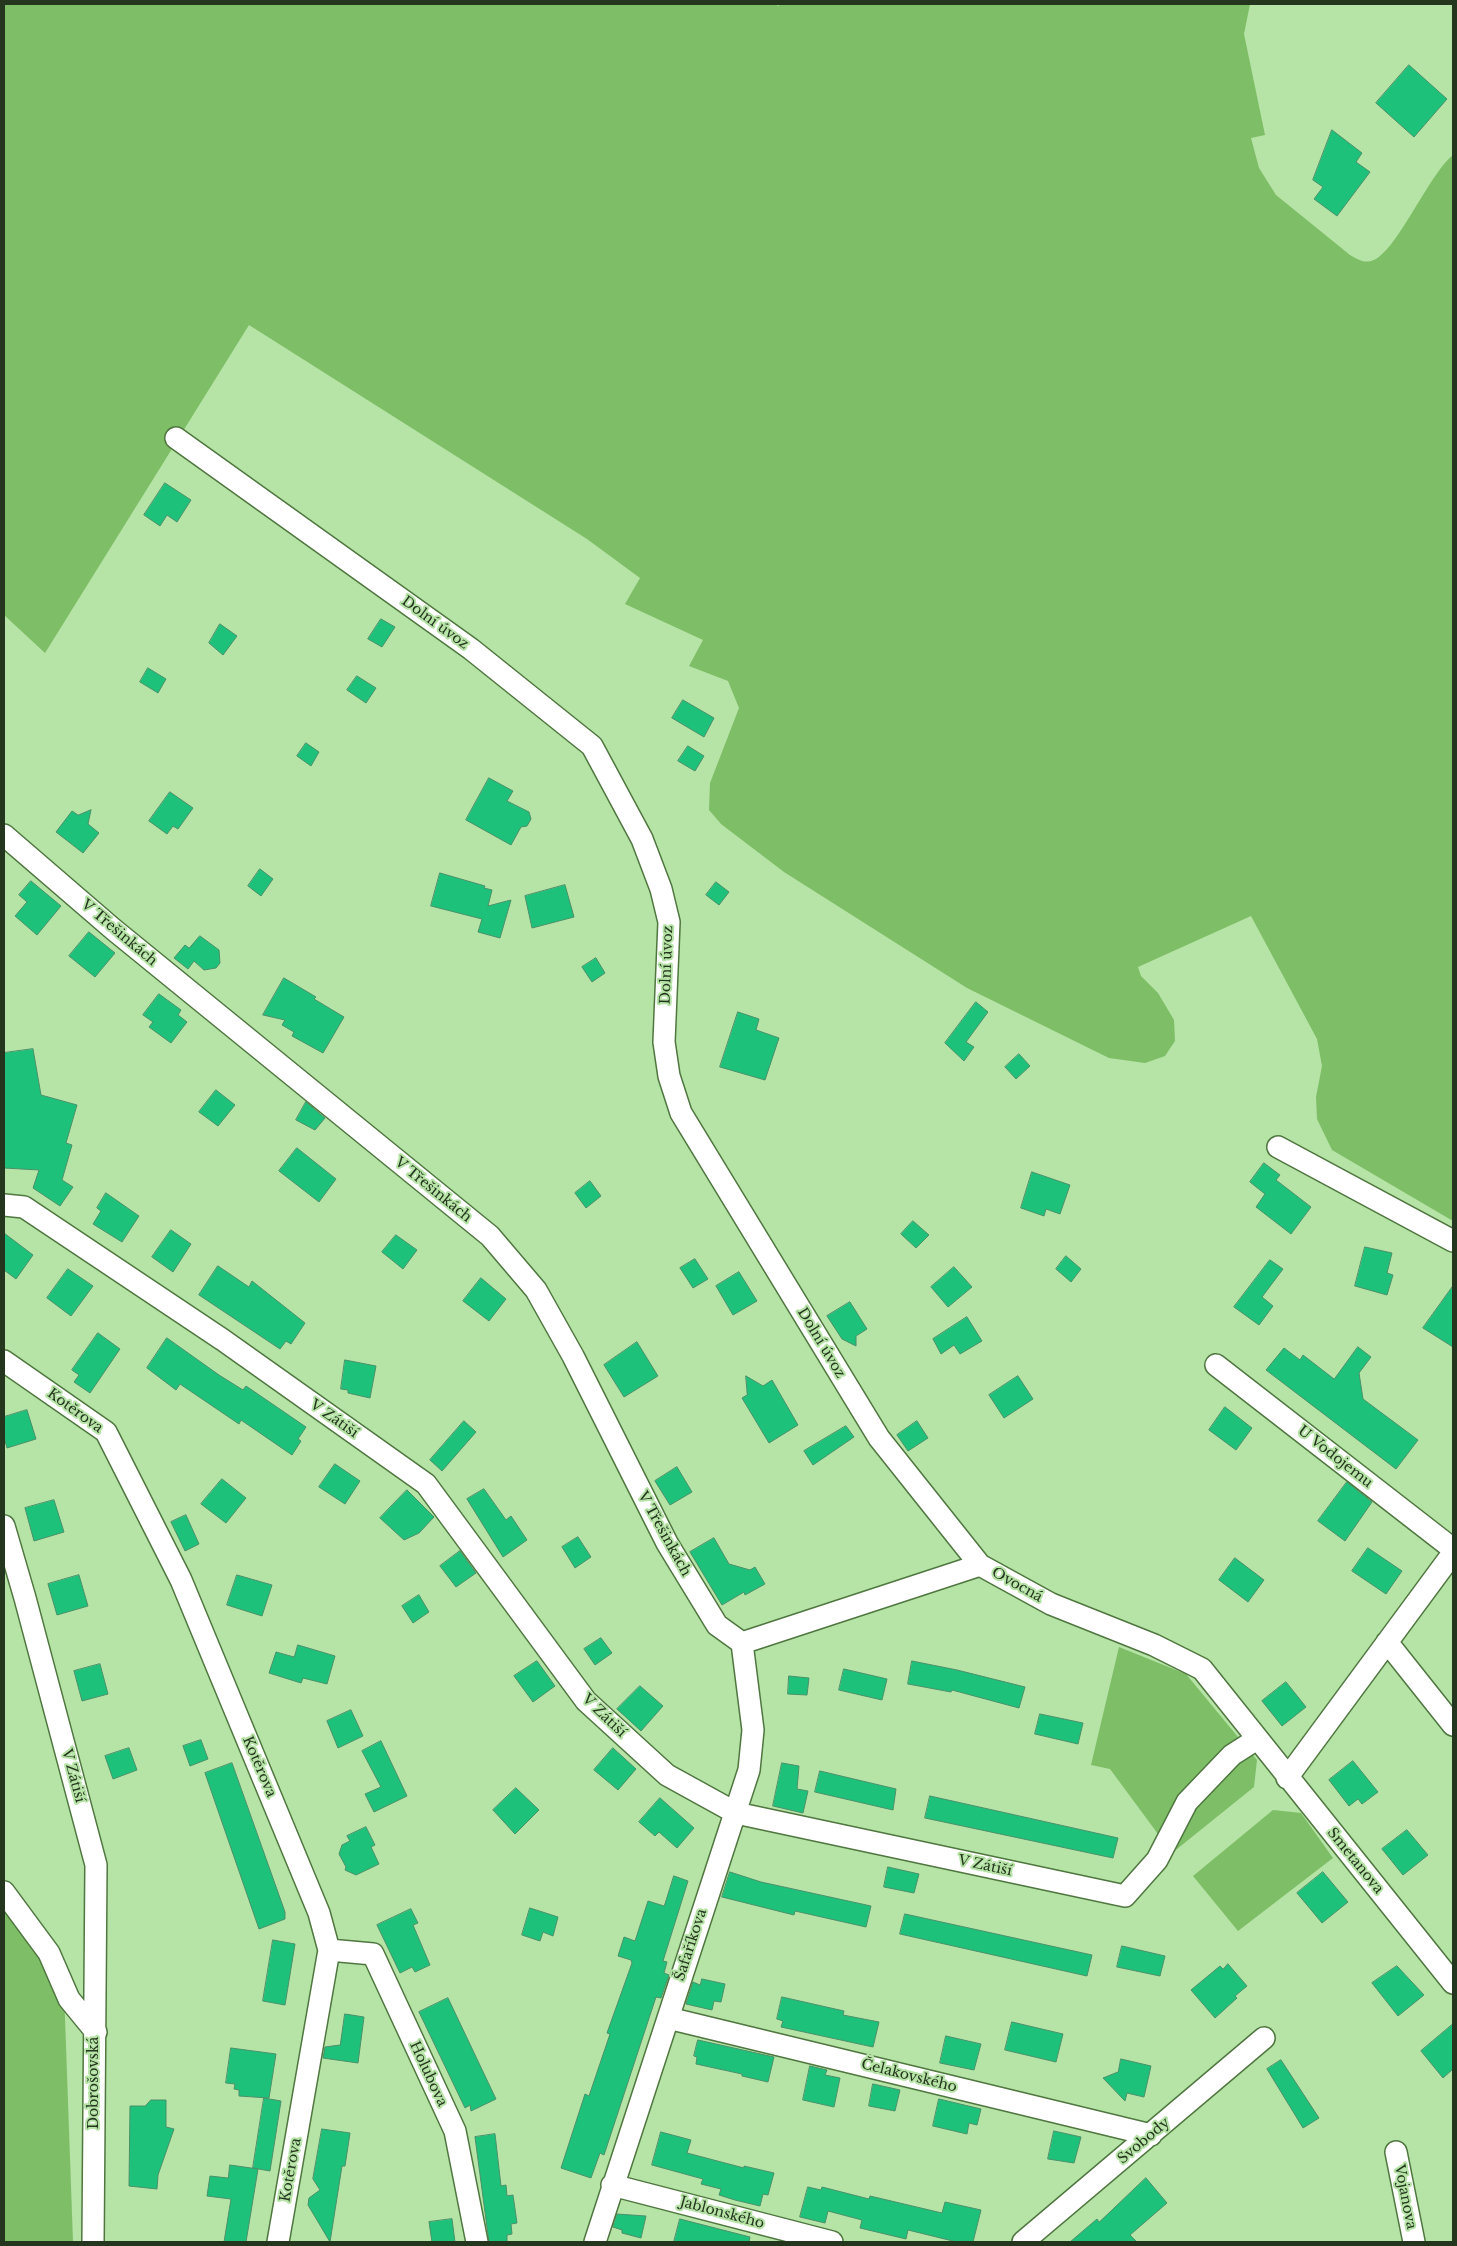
<!DOCTYPE html>
<meta charset="utf-8">
<style>
body{margin:0}
#map{position:relative;width:1457px;height:2246px;overflow:hidden;background:#b6e3a6;font-family:"Libre Baskerville",serif}
canvas{display:block}
.frame{position:absolute;inset:0;border:5px solid #25361e;pointer-events:none}
</style>
<div id="map">
<canvas width="1457" height="2246"></canvas>
<div class="frame"></div>
</div>
<script>
const c = document.querySelector('canvas').getContext('2d');
c.lineJoin = 'round';
function fillPath(path, color) { c.fillStyle = color; c.fill(path, 'evenodd'); }
function trace(path, color, width, dash) { c.strokeStyle = color; c.lineWidth = width; c.lineCap = dash ? 'butt' : 'round'; c.setLineDash(dash || []); c.stroke(path); }
function label(font, color, halo, rows, align = 'center') {
  c.font = font + ' "Libre Baskerville",serif'; c.lineWidth = 4; c.setLineDash([]); c.textBaseline = 'middle'; c.strokeStyle = halo; c.fillStyle = color; for (const [text, x, y, turn = 0] of rows) {
    c.save(); c.translate(x, y); c.rotate((+turn || 0) * Math.PI / 180); c.textAlign = isNaN(turn) ? turn : align; if (halo) c.strokeText(text, 0, 0); c.fillText(text, 0, 0); c.restore();
  }
}
const green = new Path2D(`
 M4,4h771l3,2 2,-2h470l-6,30 21,101 -14,3 8,30 17,27 74,60c7,4 13,8 21,6 24,-5 57,-86 82,-106v1066l-121,-71 -15,-31 -1,-22 6,-31 -5,-27 -66,-123 -113,51 3,9 17,17 16,27 1,21 -10,15 -20,7 -36,-5 -142,-70 -183,-116 -63,-48 -12,-14 1,-27 29,-75 -11,-27 -39,-15 14,-26 -78,-36 15,-26 -53,-39 -338,-214 -204,328 -41,-38z
 M1119,1647l67,27 71,86 -3,27 -82,66 -62,-84 -19,-4z
 M1273,1810l28,3 32,45 -95,73 -45,-55z
 M4,1895l59,67 10,280h-69z`);
const building = new Path2D(`
 M1409,65l38,34 -33,38 -38,-34z
 M1332,130l30,23 -6,9 14,10 -33,44 -23,-17 9,-12 -10,-7z
 M165,483l26,17 -14,22 -10,-7 -7,11 -16,-11z
 M381,619l14,8 -13,20 -14,-8z
 M220,624l17,12 -14,19 -14,-12z
 M148,668l18,11 -8,14 -18,-11z
 M357,676l19,12 -10,15 -19,-13z
 M683,700l31,18 -10,19 -32,-19z
 M306,743l13,9 -8,14 -14,-10z
 M688,746l16,10 -9,15 -17,-10z
 M489,778l24,13 -6,10 22,11 2,7 -4,7 -6,1 -10,18 -45,-25z
 M170,792l23,16 -15,21 -5,-3 -6,8 -18,-13z
 M91,810l-3,14 11,9 -16,20 -27,-21 16,-21 6,4z
 M260,869l13,10 -12,17 -13,-10z
 M440,873l45,13 -1,2 8,2 -4,16 23,-6 -11,38 -22,-6 4,-13 -51,-13z
 M31,881l30,25 -24,29 -22,-19 12,-14 -8,-7z
 M716,882l13,10 -10,13 -13,-10z
 M565,885l9,32 -42,11 -7,-32z
 M89,932l26,21 -20,24 -26,-21z
 M200,936l19,14 1,13 -4,5 -12,2 -10,-9 -6,8 -14,-11 11,-13 4,3z
 M596,958l9,15 -13,9 -10,-15z
 M284,978l32,19 -2,2 30,18 -21,36 -31,-17 2,-4 -12,-7 3,-5 -22,-5z
 M159,994l22,16 -3,5 9,7 -16,21 -22,-16 4,-5 -10,-7z
 M976,1002l12,10 -22,30 8,5 -10,14 -19,-18z
 M738,1012l21,7 -3,11 23,8 -14,42 -45,-13z
 M33,1049l8,46 36,10 -11,38 6,2 -10,35 11,7 -13,19 -27,-18 6,-18 -35,-2v-115z
 M1019,1054l11,12 -14,13 -11,-12z
 M216,1090l19,15 -17,21 -19,-14z
 M306,1102l19,16 -10,12 -19,-10z
 M297,1148l39,31 -17,23 -40,-31z
 M1264,1163l16,12 -4,5 35,27 -20,27 -35,-27 9,-13 -15,-12z
 M1032,1172l38,13 -10,29 -14,-5 -2,7 -23,-8z
 M590,1181l11,15 -15,12 -11,-15z
 M106,1193l33,23 -17,26 -29,-18 8,-13 -4,-3z
 M913,1221l16,14 -13,13 -15,-14z
 M171,1230l20,14 -18,28 -21,-15z
 M4,1233l29,22 -17,24 -12,-9z
 M396,1235l21,15 -14,19 -21,-17z
 M1365,1247l27,6 -5,20 6,2 -6,20 -32,-9z
 M1066,1256l15,13 -10,13 -15,-13z
 M695,1259l13,20 -15,9 -13,-20z
 M1270,1260l13,9 -21,28 11,9 -14,19 -25,-18z
 M218,1266l31,21 3,-6 53,42 -14,21 -5,-3 -6,8 -81,-54z
 M954,1267l18,20 -24,20 -17,-20z
 M68,1269l25,17 -22,30 -24,-18z
 M739,1272l18,29 -24,14 -17,-29z
 M481,1278l25,21 -17,22 -26,-20z
 M1453,1286v61l-30,-19z
 M850,1302l17,27 -11,7v10l-14,-7 -15,-23z
 M967,1317l15,24 -22,13 -6,-9 -13,9 -8,-15z
 M98,1333l22,16 -30,44 -16,-11 5,-7 -7,-5z
 M167,1338l52,37 24,15 3,-4 60,41 -8,12 3,2 -9,14 -51,-35 -2,4 -59,-40 -4,6 -29,-22z
 M637,1342l21,34 -34,21 -20,-32z
 M1358,1347l13,10 -12,16 4,26 55,41 -22,29 -130,-99 18,-22 16,12 3,-5 31,24z
 M345,1360l31,6 -6,32 -22,-5v-3l-7,-1z
 M746,1376l17,10 9,-6 26,45 -29,18 -27,-45 5,-3z
 M1018,1376l15,23 -29,19 -15,-23z
 M1225,1407l27,21 -16,22 -27,-20z
 M27,1410l9,29 -29,9 -3,-11v-20z
 M464,1421l12,11 -34,39 -12,-11z
 M917,1421l11,17 -20,13 -11,-16z
 M846,1426l8,11 -41,28 -9,-14z
 M335,1464l25,17 -15,23 -26,-17z
 M677,1467l15,25 -22,13 -15,-24z
 M222,1479l24,19 -20,25 -25,-19z
 M1347,1482l25,20 -27,39 -27,-20z
 M484,1489l22,31 5,-4 16,24 -24,17 -36,-58z
 M407,1490l27,27 -15,16 -15,7 -24,-22z
 M54,1500l10,32 -30,9 -9,-33z
 M186,1515l13,29 -14,7 -14,-29z
 M578,1537l13,20 -16,11 -13,-21z
 M714,1538l15,26 21,6 5,-3 10,17 -20,11 -1,-3 -22,13 -32,-53z
 M1368,1548l34,23 -16,23 -34,-23z
 M460,1551l16,22 -20,14 -16,-21z
 M1235,1558l29,22 -16,22 -29,-22z
 M79,1575l9,31 -31,9 -9,-31z
 M237,1575l35,10 -10,31 -35,-11z
 M419,1595l10,17 -16,11 -11,-17z
 M601,1638l11,15 -17,12 -11,-16z
 M298,1645l37,11 -8,28 -24,-6 -2,5 -32,-10 7,-21 18,5z
 M537,1661l18,25 -22,16 -19,-26z
 M912,1661l45,9 68,17 -6,21 -67,-18 -1,2 -43,-8z
 M100,1664l8,30 -26,7 -8,-30z
 M844,1669l43,10 -5,21 -43,-10z
 M789,1676l20,2 -2,17 -19,-1z
 M1286,1682l20,25 -24,19 -20,-25z
 M640,1686l23,20 -22,25 -24,-22z
 M351,1710l12,26 -25,12 -11,-27z
 M1040,1714l43,9 -5,21 -43,-10z
 M201,1740l7,19 -18,7 -7,-20z
 M381,1741l26,55 -33,16 -9,-18 16,-7 -19,-36z
 M129,1748l8,22 -24,9 -8,-23z
 M613,1748l23,21 -18,21 -24,-20z
 M1353,1761l25,31 -16,12 -4,-5 -9,7 -20,-26z
 M232,1763l53,149v7l-26,10 -54,-156z
 M782,1763l17,3 -2,23 11,2 -5,22 -30,-7z
 M820,1771l76,18 -3,21 -78,-18z
 M516,1788l23,22 -24,24 -22,-24z
 M930,1796l188,42 -5,20 -188,-40z
 M660,1798l34,30 -17,20 -18,-16 -4,4 -16,-14z
 M366,1827l9,18 -4,2 8,17 -23,11 -11,-5 1,-3 -7,-13 3,-9 8,-4 -3,-5z
 M1407,1830l21,25 -25,20 -21,-26z
 M888,1867l31,7 -5,19 -30,-6z
 M730,1872l31,10 110,24 -5,21 -71,-16 -1,4 -72,-18z
 M1323,1872l25,30 -26,21 -25,-30z
 M674,1876l14,5 -25,80 4,1 -3,11 5,2 -8,23 -5,-1 -52,158 -4,-2 -9,25 -30,-10 24,-74 4,2 21,-62 -3,-1 25,-70 -1,-3 -13,-4 6,-19 11,4 13,-40 16,5z
 M530,1908l28,9 -5,19 -10,-4 -3,9 -18,-6z
 M411,1909l7,14 -5,2 17,40 -15,7 -3,-5 -12,6 -23,-48z
 M905,1914l187,41 -5,21 -187,-42z
 M273,1940l22,4 -10,61 -22,-4z
 M1122,1946l43,10 -5,20 -43,-9z
 M1228,1964l19,22 -12,10 2,2 -22,20 -24,-28 29,-24 3,3z
 M1397,1966l27,29 -26,21 -26,-33z
 M702,1979l23,5 -4,18 -7,-1 -2,9 -26,-6 7,-22 7,3z
 M782,1997l62,14 -1,4 36,7 -6,25 -92,-20 2,-6 -6,-2z
 M448,1998l48,101 -25,12 -1,-6 -5,3 -46,-96z
 M345,2014l19,3 -6,46 -35,-5 2,-11 15,-2z
 M1012,2022l51,12 -7,28 -51,-12z
 M1453,2024v45l-10,9 -22,-27z
 M946,2036l35,8 -7,26 -34,-7z
 M698,2040l76,17 -6,25 -26,-6v-2l-46,-10 1,-7 -3,-1z
 M231,2048l45,6 -7,44 -30,-2v-6l-5,-1 1,-5 -9,-1z
 M1121,2059l30,7 -7,31 -17,-4 -2,8 -22,-23 15,-6z
 M1281,2060l38,58 -16,10 -36,-59z
 M810,2066l17,4 -2,5 15,3 -6,29 -31,-7z
 M873,2084l27,6 -5,21 -26,-5z
 M264,2098l17,3 -11,70 -17,-3z
 M939,2099l42,10 -4,16 -8,-2 -2,11 -34,-8z
 M151,2100h15v27l8,2 -16,46 -1,14 -28,-3 1,-80h15z
 M322,2129l28,4 -5,33h-3l-12,76 -22,-37 1,-7 11,-8 -7,-11z
 M1054,2131l27,6 -7,26 -26,-4z
 M661,2132l30,8 -4,13 57,15v-2l30,7 -6,22 -5,-1 -3,12 -25,-6 -16,-5 2,-6 -20,-5 2,-5 -51,-14z
 M495,2134l6,52 5,-1 1,11 6,-1 4,28 -6,1 1,10 -5,1v7h-18l-14,-105z
 M230,2165l28,4 -12,73h-22l7,-43 -24,-3 3,-20 18,2z
 M1146,2178l21,25 -37,32 7,7h-67l27,-23 2,3z
 M808,2187l13,3 1,-3 47,12 1,-3 72,17 3,-11 36,8 -8,32h-16l-49,-12 -2,9 -46,-11 2,-8 -34,-9 -3,12 -25,-6z
 M617,2214l29,2 -5,22 -19,-5v-3l-9,-3z
 M452,2219l3,23h-23l-3,-20z
 M680,2219l70,18 -1,5h-75z`);
const minor = new Path2D(`
 M176,438l295,211 121,97 50,93 19,50 8,33 -5,120 5,34 12,37 198,325 101,127
 M4,835l109,94 377,307 46,54 37,66 94,187 50,82 25,18
 M1278,1147l175,94
 M4,1205l20,2 199,133 203,144 160,217 81,74 69,38 389,83 32,-36 30,-58 45,-47 25,-16
 M4,1361l102,71 75,148 138,333 10,37 -51,292
 M1216,1365l237,184
 M4,1526l21,72 71,267 -3,377
 M1387,1642l66,83
 M742,1643l238,-78 71,39 103,41 48,24 251,314
 M1287,1778l166,-225
 M4,1892l45,61 20,46 27,33
 M329,1950l44,4 82,177 22,111
 M668,2018l483,117
 M1396,2152l18,90
 M612,2185l220,57
 M595,2242l154,-472 4,-40 -11,-87
 M1023,2242l241,-204`);
const streetNames = [
 ["Dolní úvoz",435,623,36],
 ["V Třešinkách",119,933,40],
 ["Dolní úvoz",667,965,-88],
 ["V Třešinkách",433,1190,39],
 ["Dolní úvoz",821,1343,59],
 ["Kotěrova",75,1411,36],
 ["V Zátiší",334,1419,35],
 ["U Vodojemu",1335,1457,38],
 ["V Třešinkách",664,1534,61],
 ["Ovocná",1017,1585,29],
 ["V Zátiší",604,1716,44],
 ["Kotěrova",259,1767,67],
 ["V Zátiší",73,1776,75],
 ["Smetanova",1355,1861,51],
 ["V Zátiší",985,1866,12],
 ["Šafaříkova",691,1945,-72],
 ["Holubova",428,2074,65],
 ["Čelakovského",909,2076,14],
 ["Dobrošovská",94,2083,-90],
 ["Svobody",1144,2141,-40],
 ["Kotěrova",291,2170,-80],
 ["Vojanova",1405,2197,79],
 ["Jablonského",722,2213,15]
];
fillPath(green, '#7ebe66');
fillPath(building, '#1dc17a');
trace(building, '#4a916a', 1);
trace(minor, '#4f773f', 24);
trace(minor, '#fff', 21);
label('14px', '#25361e', '#b6e3a6', streetNames);
</script>
